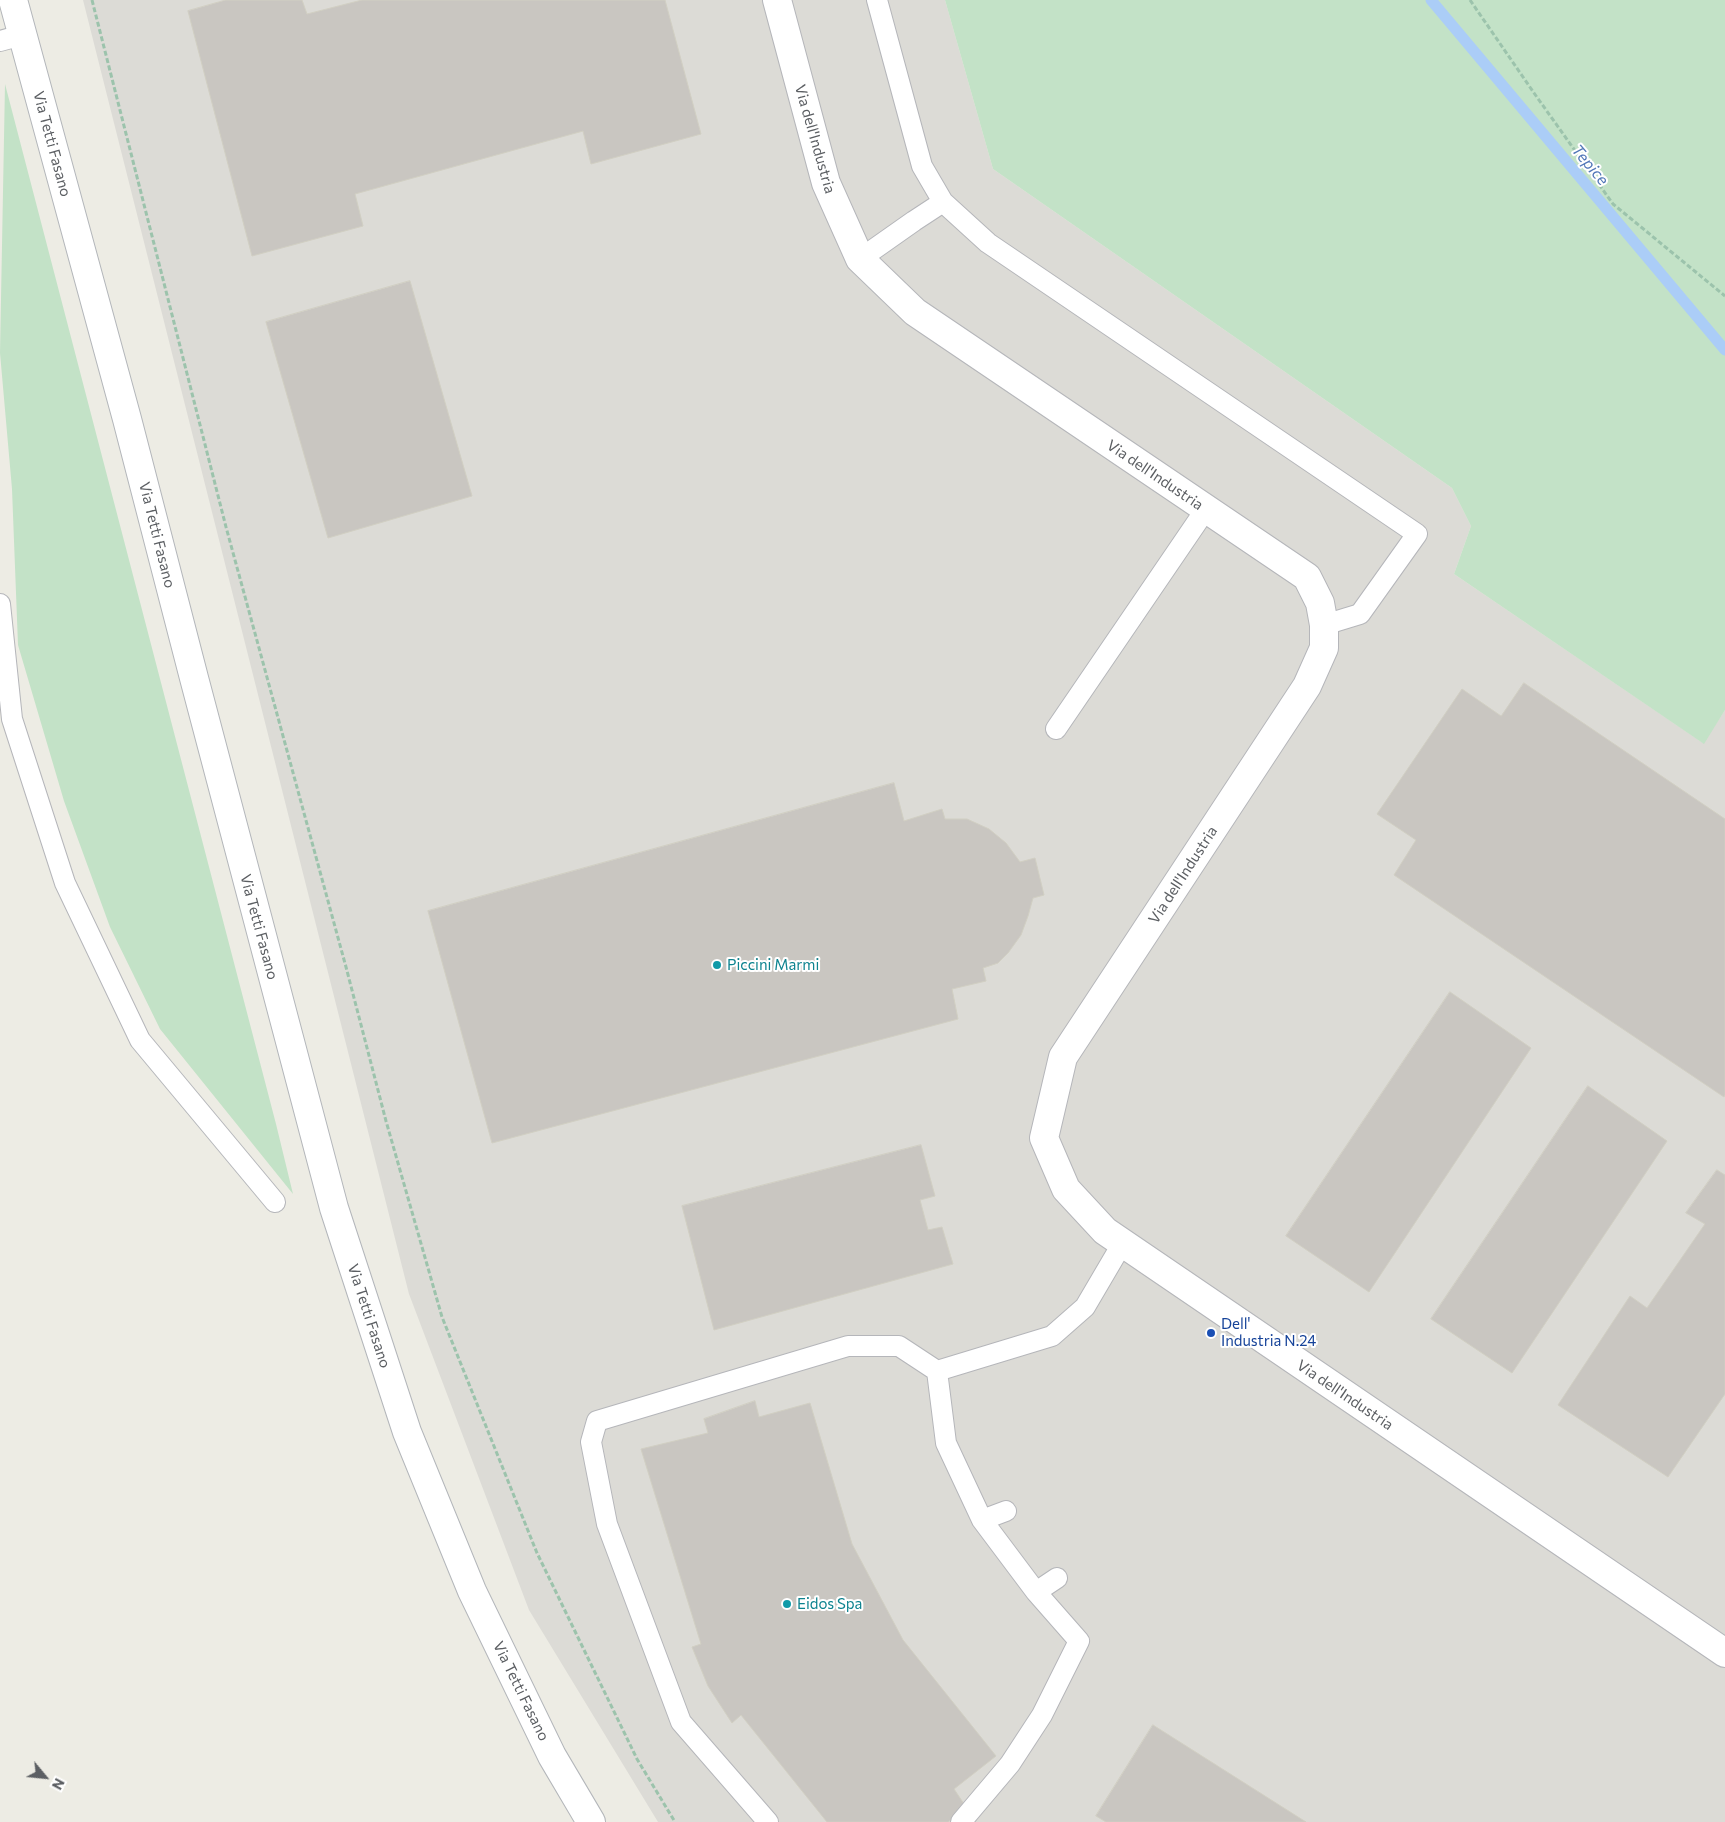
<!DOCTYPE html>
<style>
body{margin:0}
#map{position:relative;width:1725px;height:1822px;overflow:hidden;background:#edece4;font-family:Commissioner,sans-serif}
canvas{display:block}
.north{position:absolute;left:20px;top:1752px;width:50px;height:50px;-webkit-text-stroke:4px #fff;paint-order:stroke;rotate:118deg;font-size:14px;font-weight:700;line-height:20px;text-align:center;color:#5c5f63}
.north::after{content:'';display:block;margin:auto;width:18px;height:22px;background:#5c5f63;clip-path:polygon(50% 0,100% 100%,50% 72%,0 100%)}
</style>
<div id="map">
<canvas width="1725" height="1822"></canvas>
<div class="north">N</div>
</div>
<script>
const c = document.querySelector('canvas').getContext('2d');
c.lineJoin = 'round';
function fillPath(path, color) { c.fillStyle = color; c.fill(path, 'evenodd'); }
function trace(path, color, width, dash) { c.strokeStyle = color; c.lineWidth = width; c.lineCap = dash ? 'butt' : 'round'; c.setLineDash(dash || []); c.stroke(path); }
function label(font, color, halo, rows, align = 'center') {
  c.font = font + ' Commissioner,sans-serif'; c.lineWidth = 4; c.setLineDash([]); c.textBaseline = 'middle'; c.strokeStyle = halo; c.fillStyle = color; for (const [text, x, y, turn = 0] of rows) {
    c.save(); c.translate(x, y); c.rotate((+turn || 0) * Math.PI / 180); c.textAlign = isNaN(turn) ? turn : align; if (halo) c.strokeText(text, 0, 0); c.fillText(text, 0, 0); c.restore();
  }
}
const industrial = new Path2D(`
 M83,0h862l48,169 459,319 19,38 -17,48 249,169 22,-33v1112h-1067l-129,-212 -120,-316z`);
const green = new Path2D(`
 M945,0h780v710l-21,34 -250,-170 17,-48 -19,-38 -459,-319z
 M5,84l271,1040 17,70 -133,-165 -50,-102 -46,-126 -46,-156 -6,-156 -12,-136z`);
const stream = new Path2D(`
 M1431,0l294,350`);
const building = new Path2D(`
 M226,0h76l5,14 55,-14h303l36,134 -110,30 -8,-33 -228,63 8,32 -111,30 -64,-245z
 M410,281l62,215 -144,42 -62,-216z
 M1524,683l201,136v276l-1,2 -330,-222 22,-35 -39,-26 85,-125 39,27z
 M894,783l10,38 38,-12 3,10h22l22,10 17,14 14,19 15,-4 9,37 -11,3 -5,18 -7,19 -13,18 -10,10 -15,5 3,13 -34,8 6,30 -466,124 -64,-232z
 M1450,992l81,56 -162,244 -83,-56z
 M1588,1086l79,55 -155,232 -81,-54z
 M921,1145l14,51 -15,4 8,30 14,-3 11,37 -239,66 -32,-124z
 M1717,1170l8,5v219l-57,83 -110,-72 72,-109 17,12 58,-84 -19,-11z
 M755,1401l4,16 51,-14 42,141 51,96 93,116 -42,33 12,18 -18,15h-121l-86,-107 -9,8 -24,-37 -16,-39 9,-3 -60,-195 67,-16 -4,-14z
 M1153,1725l153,97h-200l-10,-6z`);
const path = new Path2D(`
 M92,0l134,527 120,440 40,154 56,196 95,236 100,206 38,63
 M1470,0l64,93 79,111 112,92`);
const lane = new Path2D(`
 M877,0l45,166 21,36 45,41 429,291 -57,80 -36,11
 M0,41l22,-6
 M860,259l54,-38 29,-19
 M0,604l12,115 53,164 75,157 135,162
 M1056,729l150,-220
 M937,1371l9,72 36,77 54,72 43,49 -37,74 -32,49 -49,58
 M937,1371l115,-35 33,-29 37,-63
 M982,1520l24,-9
 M1036,1592l21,-14
 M768,1822l-87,-100 -74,-198 -16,-82 6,-21 251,-75h51l38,25`);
const street = new Path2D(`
 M777,0l49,183 34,76 55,53 392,265 13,26 4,22v23l-17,38 -244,371 -19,81 22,51 39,42 620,422`);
const secondary = new Path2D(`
 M13,0l114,419 67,259 140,530 73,224 65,159 80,165 39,66`);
const markers = [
 [717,965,5,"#0f9aa8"],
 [1211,1333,5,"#1a4fb4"],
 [787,1604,5,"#0f9aa8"]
];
const streetNames = [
 ["Via dell'Industria",815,139,74],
 ["Via Tetti Fasano",52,144,75],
 ["Via dell'Industria",1155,475,34],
 ["Via Tetti Fasano",157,535,76],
 ["Via dell'Industria",1183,875,-57],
 ["Via Tetti Fasano",259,927,75],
 ["Via Tetti Fasano",369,1316,72],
 ["Via dell'Industria",1345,1395,34],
 ["Via Tetti Fasano",521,1691,64]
];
const cultureNames = [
 ["Piccini Marmi",727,965],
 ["Eidos Spa",797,1604]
];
const transitNames = [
 ["Dell'",1221,1324],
 ["Industria N.24",1221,1341]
];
const waterNames = [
 ["Tepice",1590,165,50]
];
fillPath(industrial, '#dcdbd6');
fillPath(green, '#c3e2c7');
trace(stream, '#abcdf7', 11);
fillPath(building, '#c9c6c1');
trace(building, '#d1cfc3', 1);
trace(lane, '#b5b6ba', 22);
trace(street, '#b5b6ba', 30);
trace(secondary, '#b3b6ba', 30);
trace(path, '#9cc3ac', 3, [5, 2.5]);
trace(lane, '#fff', 20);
trace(street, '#fff', 28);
trace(secondary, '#fff', 28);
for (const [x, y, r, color] of markers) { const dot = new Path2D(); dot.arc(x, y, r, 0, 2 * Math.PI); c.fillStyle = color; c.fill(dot); trace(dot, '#fff', 2); }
label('15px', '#5c5f63', '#fff', streetNames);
label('15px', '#0d838f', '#fff', cultureNames, 'left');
label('15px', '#164399', '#fff', transitNames, 'left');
label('italic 16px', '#5076b8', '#fff', waterNames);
</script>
